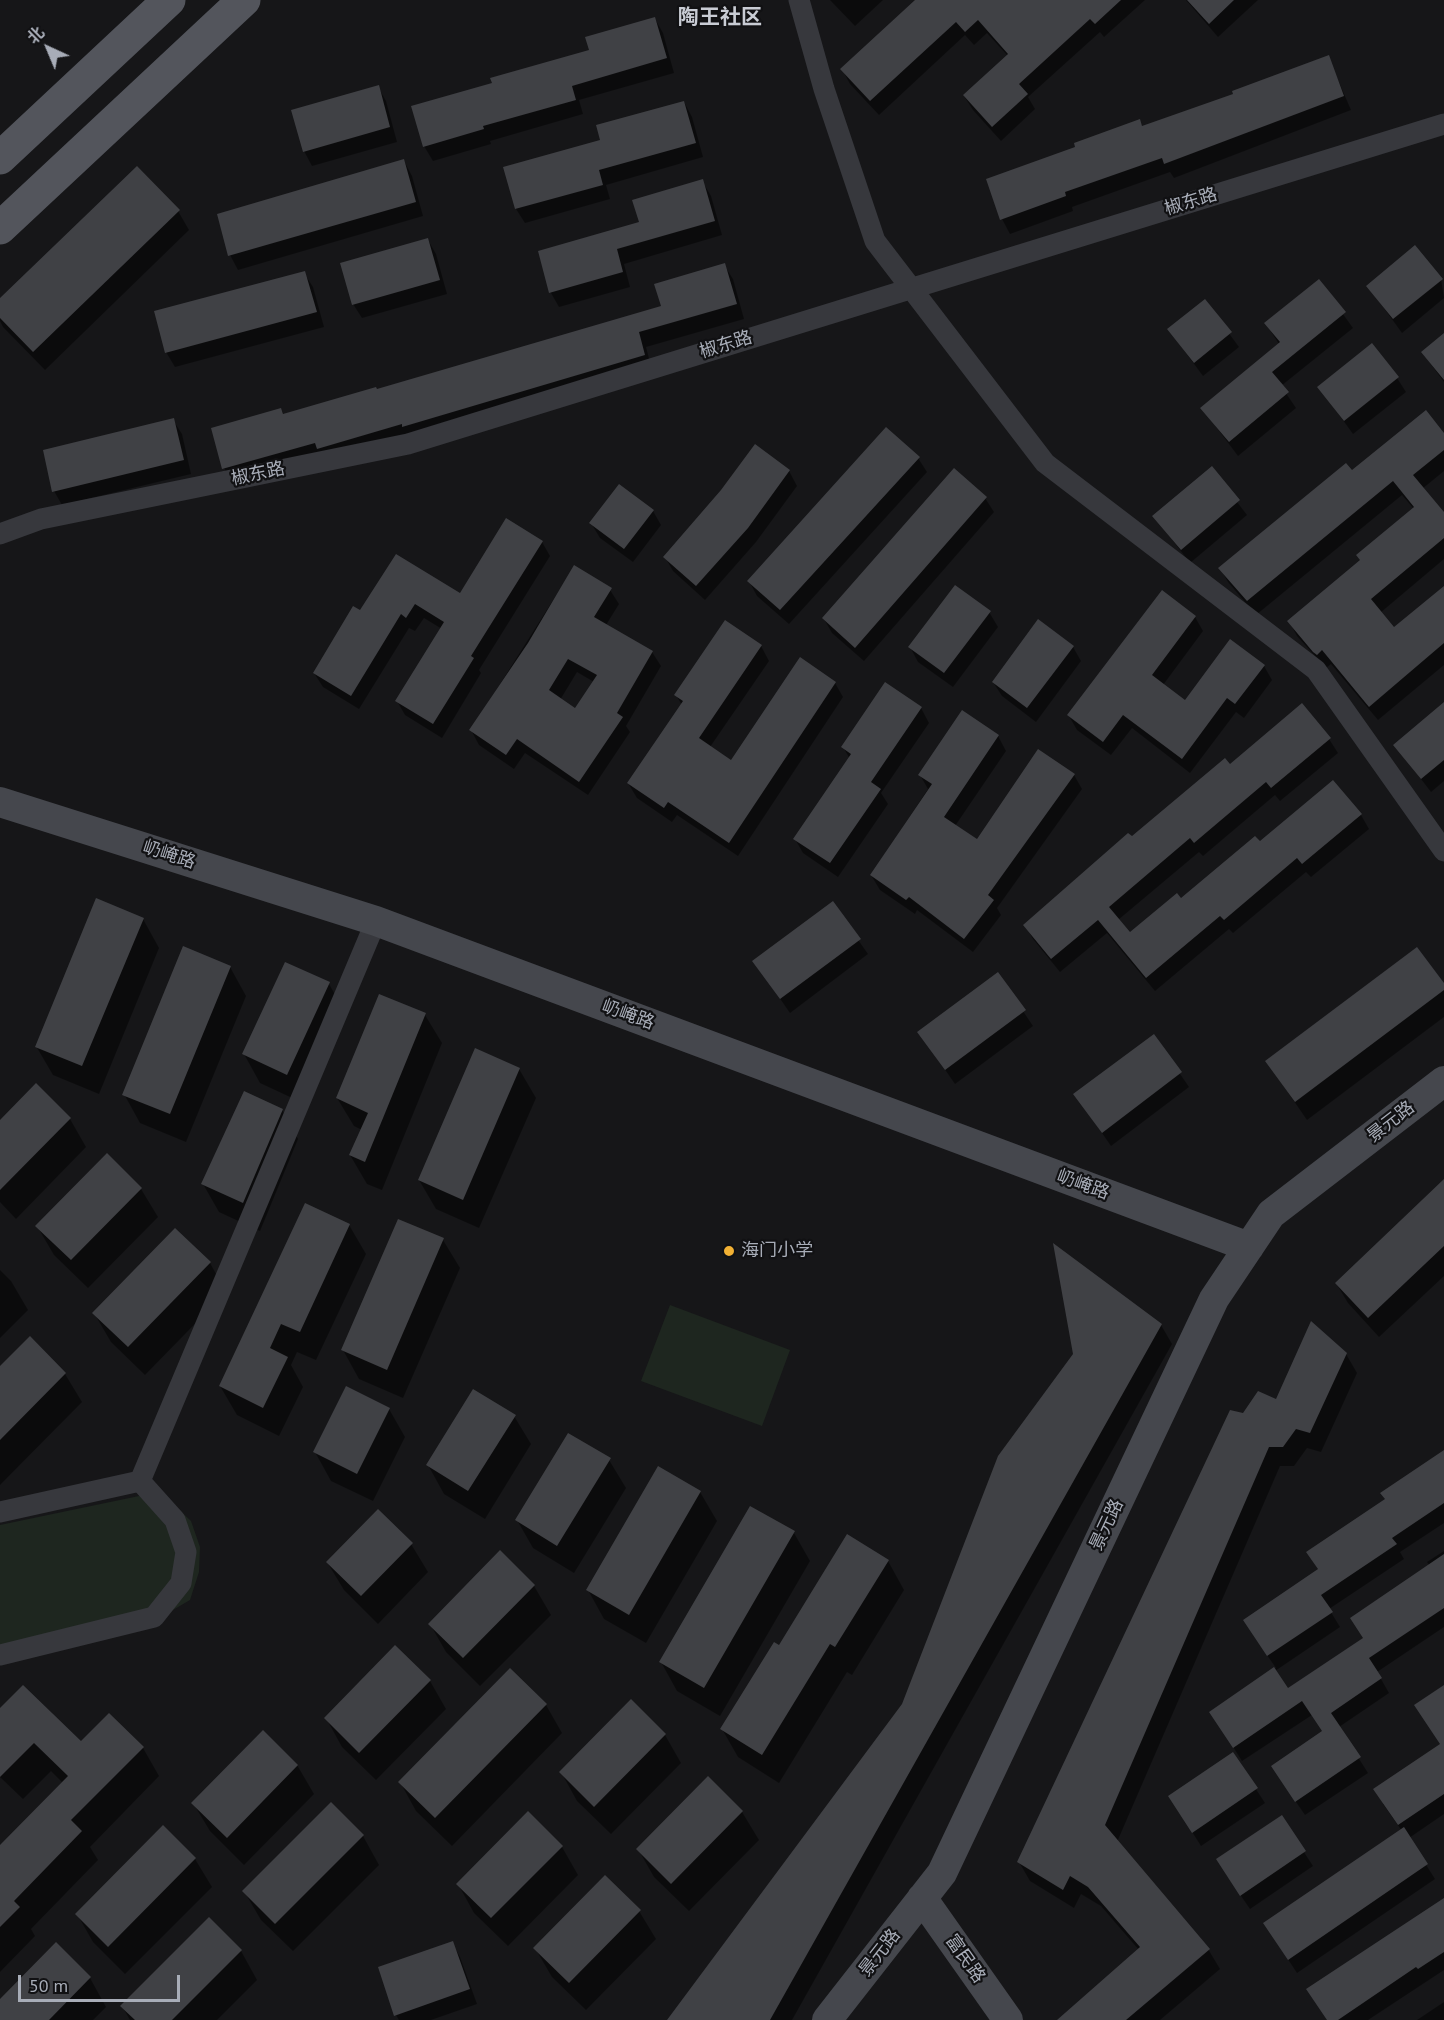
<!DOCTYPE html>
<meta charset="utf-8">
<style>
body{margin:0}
#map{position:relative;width:1444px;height:2020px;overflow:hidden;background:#161618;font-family:"PT Sans","Noto Sans SC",sans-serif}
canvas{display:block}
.north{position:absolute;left:18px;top:18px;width:60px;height:60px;-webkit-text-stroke:4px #111113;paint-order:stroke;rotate:316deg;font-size:16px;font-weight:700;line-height:24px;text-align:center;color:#a8adb8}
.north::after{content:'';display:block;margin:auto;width:21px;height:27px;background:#a8adb8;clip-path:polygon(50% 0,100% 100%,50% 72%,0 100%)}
.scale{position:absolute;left:18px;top:1975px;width:162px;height:27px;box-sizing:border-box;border:3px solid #a8adb8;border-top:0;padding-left:8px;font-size:18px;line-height:21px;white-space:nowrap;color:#a8adb8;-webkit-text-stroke:4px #111113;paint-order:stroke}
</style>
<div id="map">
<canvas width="1444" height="2020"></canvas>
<div class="north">北</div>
<div class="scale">50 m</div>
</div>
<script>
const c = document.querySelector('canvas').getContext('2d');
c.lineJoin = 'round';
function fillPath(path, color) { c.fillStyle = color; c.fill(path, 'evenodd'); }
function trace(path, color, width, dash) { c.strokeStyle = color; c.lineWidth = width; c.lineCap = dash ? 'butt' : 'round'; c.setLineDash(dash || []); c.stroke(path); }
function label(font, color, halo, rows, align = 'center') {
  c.font = font + ' "PT Sans","Noto Sans SC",sans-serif'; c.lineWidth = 4.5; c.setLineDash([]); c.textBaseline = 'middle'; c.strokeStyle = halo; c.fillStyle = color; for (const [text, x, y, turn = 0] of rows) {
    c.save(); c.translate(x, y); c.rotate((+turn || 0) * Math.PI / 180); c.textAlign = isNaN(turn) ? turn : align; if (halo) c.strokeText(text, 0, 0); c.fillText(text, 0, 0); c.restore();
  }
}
const green = new Path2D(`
 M670,1305l120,45 -28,76 -121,-45z
 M139,1496l30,4 22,21 9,26 -1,25 -9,28 -24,14 -166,34v-123z`);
const shadow = new Path2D(`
 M830,0h53l-28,26z
 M938,0h207l-41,37 -4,-5 -72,65 7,12 -34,32 -28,-31 -9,-14 44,-40 -21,-23 -13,12 -9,-10 -86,80 -29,-31 -8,-15z
 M1186,0h72l-40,37z
 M655,19l8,14 11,40 -95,27 4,14 -93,27 1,3 -58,17 -9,-15 69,-62 97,-33z
 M1328,57l23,53 -177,68 -4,-6 -98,35 1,4 -63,23 -8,-15 75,-71 62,-27 4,6 92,-32z
 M378,87l8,14 11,41 -85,24 -8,-15z
 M684,102l8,15 11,40 -97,28 4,14 -85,24 -9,-14 -11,-41 97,-27z
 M404,161l8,15 11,40 -185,54 -8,-15z
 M702,181l9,15 11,39 -98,29 6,23 -71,20 -8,-14 -12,-41 101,-29z
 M178,211l11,19 -144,140 -42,-43 -3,-6v-21z
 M428,240l8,14 11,40 -85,24 -9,-14z
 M724,265l9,14 11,40 -98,28 6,23 -420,113 -8,-15 57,-59 3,6 92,-24 287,-84z
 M304,273l9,14 11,40 -149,40 -9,-15z
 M1441,279l3,19 -42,35 -34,-47z
 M1319,281l34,47 -72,58 15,22 -58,48 -36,-48 77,-64 -13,-20z
 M1205,301l34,46 -36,29 -34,-46z
 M1444,334v48l-22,-30z
 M1397,378l9,14 -53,42 -34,-47z
 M173,420l9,14 9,40 -129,31 -8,-14z
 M1444,435v36l-22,18 22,26v44l-64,54 14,16 50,-42v78l-66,55 -47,-56 -5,4 -29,-32 -8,-15 72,-60 53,-52 -12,-14 -146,120 -28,-33 -8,-14 132,-96z
 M918,458l9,14 -138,152 -32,-28 -8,-15z
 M1211,468l36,47 -57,48 -36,-47z
 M789,471l8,15 -41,56 -51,58 -32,-29 -8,-14z
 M985,498l9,14 -130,149 -32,-28 -8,-14z
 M653,511l8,14 -28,37 -33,-24 -9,-15z
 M542,542l8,14 -71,114 2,3 -39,65 -37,-23 -8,-14 45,-72 -18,-11 -9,13 -6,-3 -50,81 -36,-22 -9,-14 47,-61 99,-17z
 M574,567l36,23 9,14 -13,21 46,27 9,14 -35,60 4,6 -42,63 -63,-42 -11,16 -35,-24 -8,-15zM577,672l17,10 -18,28 -16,-10z
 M989,612l9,15 -45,60 -35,-25 -8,-15z
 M1195,617l8,14 -40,54 22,17 79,-36 8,14 -28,38 -8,-6 -46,61 -58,-45 -21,27 -34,-25 -8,-14z
 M761,646l8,15 -59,86 22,15 103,-79 8,14 -105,159 -61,-41 -5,7 -35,-24 -9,-15 54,-78 -6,-10z
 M1073,647l8,14 -45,61 -34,-26 -9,-14z
 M1444,704v77l-13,11 -36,-47z
 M921,708l8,15 -48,70 7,11 -50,73 -35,-24 -8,-14 55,-80 -7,-12z
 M998,736l8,15 -51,75 22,15 97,-66 8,14 -85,119 4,7 -28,37 -56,-42 -2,4 -35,-24 -9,-15 57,-86 -8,-14z
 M1329,739l9,14 -58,48 -5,-6 -72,61 -4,-4 -81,68 12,14 130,-91 101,-28 8,14 -58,48 -5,-5 -73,61 -4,-4 -74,62 -48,-58 -47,39 -27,-33 -8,-14 107,-87 97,-72z
 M832,903l36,51 -78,59 -36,-52z
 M143,919l16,29 -60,146 -46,-19 -17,-29z
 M230,967l16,29 -60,146 -46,-19 -16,-29z
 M998,974l35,52 -78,58 -36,-52z
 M329,984l16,28 -42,91 -43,-20 -16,-29z
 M1444,986v31l-137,103 -40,-58z
 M425,1015l17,28 -60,147 -15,-6 -17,-29 12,-25 -8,-4 -17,-28z
 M1154,1036l35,51 -78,59 -36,-52z
 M519,1069l17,29 -57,130 -43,-19 -17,-29z
 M282,1110l16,29 -38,92 -41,-19 -16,-28z
 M70,1119l16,28 -70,72 -16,-17v-80z
 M141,1189l17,28 -70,71 -34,-33 -17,-29z
 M1444,1189v87l-65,61 -31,-34 -12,-20z
 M349,1225l17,29 -50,106 -19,-8 -6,13 12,22 -24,49 -42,-21 -17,-29z
 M443,1240l17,28 -57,130 -44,-19 -16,-29z
 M210,1263l16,29 -81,83 -34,-33 -17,-29z
 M0,1270l11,11 17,29 -28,28z
 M1161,1325l11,19 -380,676h-124l235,-315z
 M1346,1354l11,19 -36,79 -14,-4 -13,18h-14l-163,376 91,107 12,20 -60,51h-101l80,-70 -38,-44 -20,-12 -7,14 -44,-27 -11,-19 225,-448 33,-13z
 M0,1369l65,5 17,28 -82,83z
 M389,1409l16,28 -32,64 -42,-20 -16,-29z
 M514,1416l17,28 -46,75 -41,-25 -16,-29z
 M1444,1451v72l-44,29 4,7 -75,50 11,18 -65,44 13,20 76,-52 66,-73 -3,-4 17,-11v76l-67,45 12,21 -50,34 29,46 -63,42 -24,-35 42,-48 -11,-17 -70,46 -31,-49 65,-44 -23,-33 133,-135z
 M609,1460l17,28 -52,85 -41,-25 -16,-28z
 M700,1492l17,29 -71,122 -42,-24 -16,-29z
 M794,1533l16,28 -90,155 -43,-25 -16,-29z
 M411,1544l17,28 -50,52 -34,-34 -17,-28z
 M500,1553l34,33 17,29 -71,71 -34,-34 -16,-28z
 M888,1561l16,29 -52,85 -5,-3 -68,111 -41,-26 -16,-28 57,-82z
 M430,1681l16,28 -70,71 -34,-33 -16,-29z
 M1444,1687v127l-35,24 26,41 -138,94 -23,-35 128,-107 -19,-27 58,-59 -25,-39z
 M546,1705l16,28 -110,113 -36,-35 -16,-29z
 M0,1710l81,34 62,4 16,28 -69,71 8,13 -67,69 4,7 -35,36v-125l63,-64 -12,-12 -28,28 -23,-22z
 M665,1735l16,28 -70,71 -34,-33 -16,-29z
 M1233,1754l32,49 -64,43 -31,-49z
 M297,1765l17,29 -70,71 -34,-34 -17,-28z
 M331,1804l32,32 16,29 -86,86 -32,-31 -17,-29z
 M742,1812l17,28 -70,71 -35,-34 -16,-28z
 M1281,1817l32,49 -63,43 -24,-35z
 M163,1827l32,32 17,28 -87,87 -32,-32 -16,-28z
 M562,1847l16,28 -70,71 -34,-33 -16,-29z
 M1444,1900v70l-76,50h-41z
 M639,1911l17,28 -70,71 -34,-33 -17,-29z
 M452,1943l8,14 17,47 -46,16h-32l-3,-5z
 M241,1951l16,29 -40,40h-87l-8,-14z
 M90,1978l16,29 -13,13h-93v-19z
 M1444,2002v18h-27z`);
const building = new Path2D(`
 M915,0h206l-26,24 -5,-5 -71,65 9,10 -36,33 -29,-32 45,-41 -30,-34 -13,12 -9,-10 -86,79 -30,-32z
 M1187,0h47l-25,24z
 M655,17l12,41 -95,28 4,14 -93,26 1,3 -61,18 -12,-41 81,-23 -2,-5 99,-28 -4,-13z
 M1329,55l15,41 -180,68 -2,-6 -97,34 1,4 -66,24 -14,-41 89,-32 -1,-4 66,-24 2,7 91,-32 -1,-3z
 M379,85l11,42 -87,25 -12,-42z
 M684,101l12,42 -97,27 4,15 -88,24 -12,-42 97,-27 -4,-15z
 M404,159l12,43 -188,54 -11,-42z
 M137,166l43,44 -147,142 -33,-34v-20z
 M703,179l12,42 -98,28 6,23 -74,21 -11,-42 101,-29 -7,-22z
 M428,238l12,42 -88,25 -12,-42z
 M1415,245l28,34 -50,40 -27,-33z
 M725,263l12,41 -98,28 6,23 -243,72v-3l-85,25 -2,-6 -93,26 -11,-41 70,-20 2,6 93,-27 1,2 284,-83 -7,-22z
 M305,271l12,41 -152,41 -11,-42z
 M1319,279l27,33 -74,60 17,20 -60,50 -29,-34 80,-66 -16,-19z
 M1205,299l27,33 -38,31 -27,-34z
 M1444,333v47l-23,-28z
 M1372,343l27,34 -55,44 -27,-34z
 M1426,410l18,23v17l-31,25 31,37v26l-73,61 23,28 50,-41v57l-75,64 -47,-57 -5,5 -4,-3 -26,-31 73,-61 -4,-5 58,-48 -21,-26 -146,120 -29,-33 128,-105 6,7z
 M174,418l10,42 -132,32 -9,-42z
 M886,427l34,30 -140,153 -33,-29z
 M755,444l35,26 -42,58 -52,58 -33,-29 58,-67z
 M1212,466l28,34 -59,50 -29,-34z
 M954,468l33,29 -132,151 -33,-30z
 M619,484l35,26 -30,39 -35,-26z
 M506,518l37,23 -72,115 3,2 -41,66 -38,-23 49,-79 -29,-18 -9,14 -5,-4 -50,82 -38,-23 40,-67 7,4 36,-56 64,39z
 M574,565l38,23 -18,29 59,34 -36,62 6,4 -44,65 -62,-43 -11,16 -37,-25 59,-87zM568,659l29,16 -22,33 -26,-18z
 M955,585l36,26 -47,62 -36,-26z
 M1162,590l34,26 -44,59 33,25 45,-61 35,26 -30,39 -8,-6 -45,61 -59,-44 -20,27 -36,-27z
 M1038,619l36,27 -47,62 -35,-26z
 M725,620l37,25 -63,93 32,22 69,-103 36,25 -107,161 -61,-41 -4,6 -37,-25 56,-82 -9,-6z
 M885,682l37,25 -51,75 10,7 -51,74 -37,-24 58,-85 -10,-7z
 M1444,702v58l-23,19 -28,-34z
 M1302,703l29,35 -60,50 -5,-6 -72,61 -4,-5 -81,69 21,25 47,-39 4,5 74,-62 5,5 73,-61 29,34 -60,50 -5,-6 -73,62 -4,-4 -74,62 -48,-58 -47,39 -28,-34 105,-92 4,3 93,-78 5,6z
 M962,710l37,25 -55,82 33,22 61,-90 37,25 -87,121 6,5 -30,39 -55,-42 -3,3 -36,-25 62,-91 -14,-9z
 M96,898l48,20 -62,148 -47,-19z
 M833,901l28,38 -81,60 -28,-38z
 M183,946l48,20 -61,148 -48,-19z
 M1417,947l27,36v7l-149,112 -30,-41z
 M285,962l45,20 -43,93 -45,-21z
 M998,972l28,38 -81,60 -28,-38z
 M379,994l47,19 -61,149 -16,-7 19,-42 -32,-15z
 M1154,1034l28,38 -80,61 -29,-39z
 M475,1048l45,20 -57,132 -45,-20z
 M36,1083l35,35 -71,72v-70z
 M244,1091l39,18 -40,94 -42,-19z
 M107,1153l35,35 -71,72 -36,-34z
 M1444,1179v67l-76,72 -33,-35z
 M305,1203l45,21 -50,108 -19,-8 -11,24 18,9 -25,51 -44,-22z
 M398,1219l46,19 -57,132 -46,-20z
 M175,1228l36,34 -83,85 -36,-34z
 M1053,1243l109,81 -392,696h-103l235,-316 96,-248 75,-102z
 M1311,1321l36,32 -37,80 -14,-4 -13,18h-14l-164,378 105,124 -84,71h-69l83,-73 -52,-60 -18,-11 -7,14 -46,-28 213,-452 13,3 15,-22 18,8z
 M30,1336l36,37 -66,67v-74z
 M346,1386l44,22 -33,66 -44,-22z
 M473,1389l43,26 -48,76 -42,-26z
 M568,1433l43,25 -54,88 -42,-26z
 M1444,1450v53l-52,35 5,6 -76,51 12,17 -66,44 -24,-36 75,-51 -12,-17 79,-53 -5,-6z
 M658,1466l43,25 -72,124 -43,-25z
 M750,1506l45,25 -91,157 -45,-26z
 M378,1509l35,34 -52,53 -35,-34z
 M847,1534l42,26 -54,87 -5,-3 -68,111 -42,-26 54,-87 5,3z
 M500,1550l35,35 -72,73 -35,-34z
 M1444,1554v54l-75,50 13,20 -51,35 30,44 -66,45 -24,-36 51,-35 -20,-30 -69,47 -24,-36 65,-45 14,21 75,-50 -13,-20z
 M395,1645l36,35 -72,73 -35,-35z
 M510,1668l37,36 -112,114 -37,-36z
 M23,1685l58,56 28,-28 35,34 -73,73 11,11 -68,70 6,6 -20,20v-82l68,-69 -34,-33 -34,34v-69z
 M1444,1685v109l-46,31 -25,-36 67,-45 -26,-39z
 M631,1699l35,35 -72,73 -35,-35z
 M263,1730l35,35 -71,73 -36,-35z
 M1233,1752l25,36 -66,45 -24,-37z
 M708,1776l35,35 -72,73 -35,-35z
 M331,1802l33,33 -89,89 -33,-33z
 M528,1811l35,35 -72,72 -35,-34z
 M1282,1815l24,36 -66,45 -24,-37z
 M163,1825l33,33 -88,89 -33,-33z
 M1404,1827l24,37 -140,96 -25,-37z
 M605,1875l36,35 -72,73 -36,-35z
 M1444,1898v54l-26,17 -2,-2 -78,53h-11l-21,-31z
 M209,1917l33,33 -70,70h-37l-15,-14z
 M453,1941l17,48 -76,27 -16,-49z
 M56,1942l35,35 -42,43h-49v-21z`);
const street = new Path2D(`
 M799,0l25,89 51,152 170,222 271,207 128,181
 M0,534l41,-15 367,-75 1036,-320
 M0,1512l140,-31
 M0,1655l154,-38 27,-34 5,-31 -11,-32 -35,-39 236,-560`);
const secondary = new Path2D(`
 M0,802l376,119 873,326
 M922,1898l86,122
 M827,2020l115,-147 272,-574 57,-85 173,-133`);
const primary = new Path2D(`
 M0,158l169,-158
 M0,228l244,-228`);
const markers = [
 [729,1251,6,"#f2b134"]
];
const streetNames = [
 ["椒东路",1191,202,-17],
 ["椒东路",726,345,-17],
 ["椒东路",258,474,-12],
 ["屷崦路",169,855,18],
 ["屷崦路",628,1015,20],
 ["景元路",1391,1122,-38],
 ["屷崦路",1083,1185,20],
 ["景元路",1107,1525,-65],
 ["景元路",880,1953,-52],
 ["富民路",965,1959,55]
];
const poiNames = [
 ["海门小学",741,1251]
];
const quarterNames = [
 ["陶王社区",720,18]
];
fillPath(green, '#1e261f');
fillPath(shadow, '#0007');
fillPath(building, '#404145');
trace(street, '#37383d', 21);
trace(secondary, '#45474d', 30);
trace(primary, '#53555c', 33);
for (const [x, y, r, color] of markers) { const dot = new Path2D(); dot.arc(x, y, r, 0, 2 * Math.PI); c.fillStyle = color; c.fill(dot); trace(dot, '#111113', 2); }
label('18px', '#a8adb8', '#111113', streetNames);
label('18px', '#a8adb8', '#111113', poiNames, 'left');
label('bold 21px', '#c9ccd4', '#111113', quarterNames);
</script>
